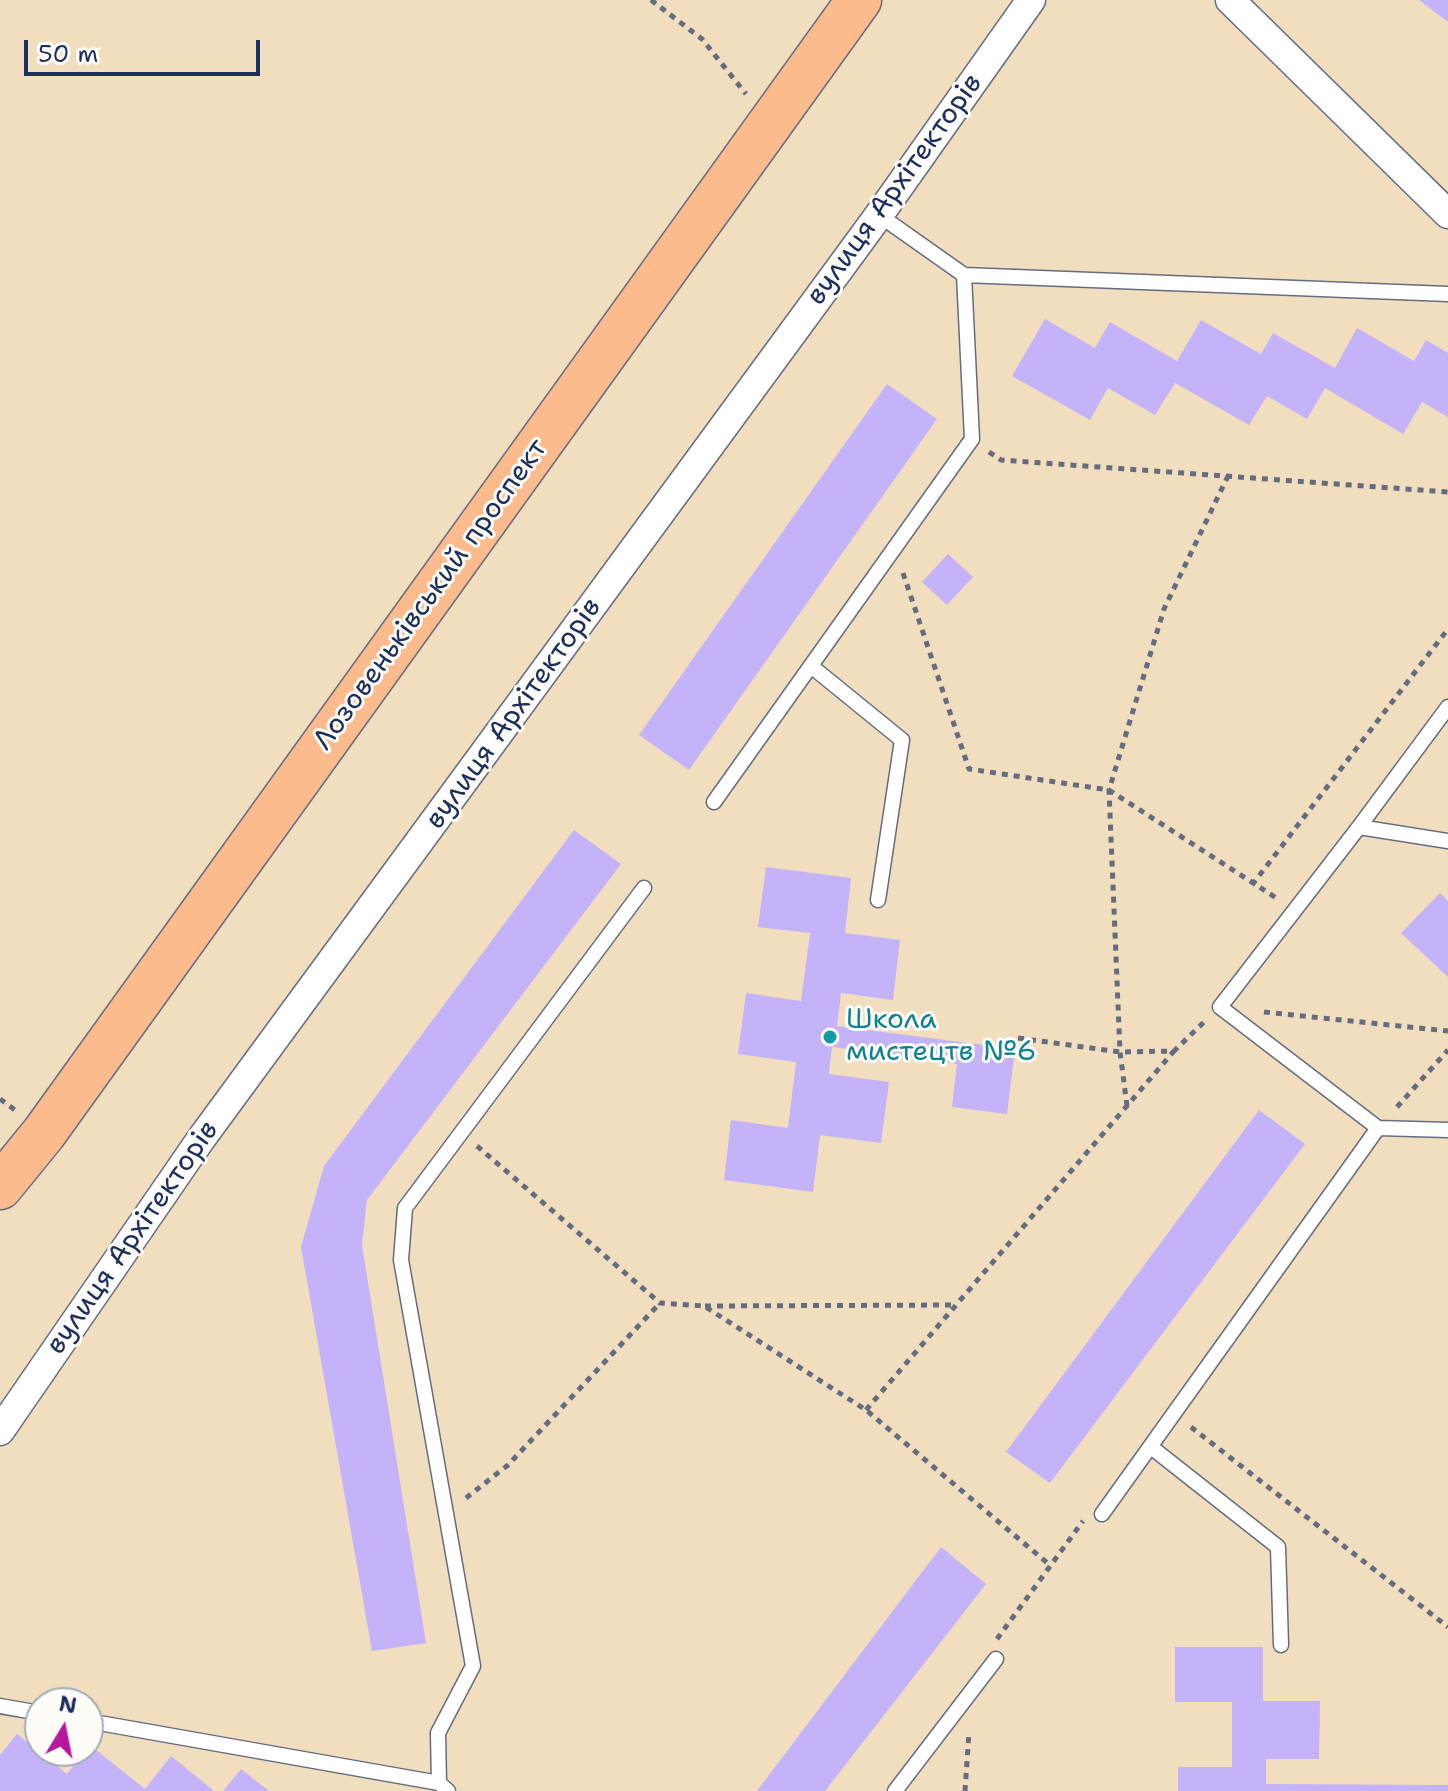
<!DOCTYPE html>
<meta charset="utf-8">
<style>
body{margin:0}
#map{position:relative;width:1448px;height:1791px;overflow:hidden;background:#f1debf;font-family:"Shantell Sans",sans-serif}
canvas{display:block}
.north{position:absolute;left:24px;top:1687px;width:80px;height:80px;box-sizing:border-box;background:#fdfcf7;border:2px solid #a3aaba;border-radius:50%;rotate:10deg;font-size:22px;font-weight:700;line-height:32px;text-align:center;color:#1b2f5e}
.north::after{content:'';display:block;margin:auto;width:28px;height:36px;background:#b5179e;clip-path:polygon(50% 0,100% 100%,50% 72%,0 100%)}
.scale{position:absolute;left:24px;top:40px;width:236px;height:36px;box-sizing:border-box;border:4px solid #1b2f5e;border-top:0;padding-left:10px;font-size:24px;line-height:28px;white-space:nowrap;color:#1b2f5e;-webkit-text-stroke:6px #fdfcf7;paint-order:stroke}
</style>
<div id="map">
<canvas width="1448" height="1791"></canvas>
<div class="north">N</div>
<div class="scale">50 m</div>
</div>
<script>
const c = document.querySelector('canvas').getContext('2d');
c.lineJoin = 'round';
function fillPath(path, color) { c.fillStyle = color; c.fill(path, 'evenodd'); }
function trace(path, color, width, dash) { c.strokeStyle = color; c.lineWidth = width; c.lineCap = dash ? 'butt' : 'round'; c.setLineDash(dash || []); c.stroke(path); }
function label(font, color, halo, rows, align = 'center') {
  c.font = font + ' "Shantell Sans",sans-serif'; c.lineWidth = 6; c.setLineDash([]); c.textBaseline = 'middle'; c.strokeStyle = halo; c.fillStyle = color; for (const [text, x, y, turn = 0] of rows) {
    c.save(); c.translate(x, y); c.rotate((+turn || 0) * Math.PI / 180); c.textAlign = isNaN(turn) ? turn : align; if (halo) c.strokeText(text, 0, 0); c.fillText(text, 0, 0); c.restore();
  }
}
const building = new Path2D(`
 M1419,0h29v22z
 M1045,319l50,29 15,-26 67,39 24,-41 60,34 12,-21 62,35 22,-40 57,33 12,-21 22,13v64l-26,-15 -19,32 -78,-46 -18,31 -40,-23 -18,29 -74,-42 -20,32 -47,-27 -18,32 -78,-44z
 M887,384l50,35 -248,351 -50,-35z
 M948,554l25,23 -26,28 -25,-23z
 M574,830l47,34 -254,336 -5,45 64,398 -54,8 -71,-404 23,-81z
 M766,867l85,11 -6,55 55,7 -7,60 -52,-7 -4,33 178,23 -8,65 -55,-7 5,-43 -125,-17 -3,27 60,8 -8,61 -61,-8 -7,57 -89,-12 7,-60 57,8 8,-66 -58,-8 8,-61 55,8 9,-68 -52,-6z
 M1440,893l8,8v76l-47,-44z
 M1259,1110l46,34 -255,339 -44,-31z
 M941,1547l45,37 -161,207h-68z
 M1175,1647h88v54h57l-1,58h-53v25l182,1v6h-270v-24h54v-65h-57z
 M17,1734l50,40 18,-23h3l2,-6 55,44 26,-33 43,35h-214v-36z
 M241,1769l28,22h-46z`);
const path = new Path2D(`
 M651,0l51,39 44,55
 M989,452l12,8 447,32
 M903,573l66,196 140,21 169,109
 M1252,885l196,-256
 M1264,1012l184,19
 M1018,1038l102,14 54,-1 30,-29
 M0,1099l15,11
 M1127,1106l-7,-54 -11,-262 55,-181 64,-133
 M1397,1107l51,-57
 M477,1146l183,157 44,3 162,104 185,156
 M705,1306l250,-1
 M866,1410l308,-359
 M1191,1427l257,200
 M466,1498l42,-33 152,-162
 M997,1639l86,-118
 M965,1791l4,-59`);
const lane = new Path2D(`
 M879,215l85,60 484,19
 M811,666l91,74 -24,160
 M714,802l258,-363 -8,-164
 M1359,827l89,14
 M1378,1128l70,2
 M1151,1447l127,100 3,98
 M1102,1514l276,-386 -158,-121 139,-180 89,-120
 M0,1706l40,7
 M88,1721l351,62 9,8
 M439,1783l-1,-50 35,-67 -72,-406 4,-52 239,-320
 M895,1791l101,-132`);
const street = new Path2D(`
 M1230,0l218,214
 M0,1431l201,-292 678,-924 152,-215`);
const highway = new Path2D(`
 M0,1187l44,-54 815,-1133`);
const markers = [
 [830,1037,8,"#0f9aa8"]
];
const streetNames = [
 ["вулиця Архітекторів",895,190,-54],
 ["Лозовеньківський проспект",431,595,-54],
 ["вулиця Архітекторів",514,714,-54],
 ["вулиця Архітекторів",133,1238,-55]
];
const cultureNames = [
 ["Школа",846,1021],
 ["мистецтв №6",846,1053]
];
fillPath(building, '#c4b3f8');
trace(lane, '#666c80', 17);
trace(street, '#666c80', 31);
trace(highway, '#666c80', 47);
trace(path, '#666c80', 5, [6, 6]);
trace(lane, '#fff', 14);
trace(street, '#fff', 28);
trace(highway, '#fbbb8c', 44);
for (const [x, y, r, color] of markers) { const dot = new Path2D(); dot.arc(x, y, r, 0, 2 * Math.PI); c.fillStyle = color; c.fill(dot); trace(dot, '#fdfcf7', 3); }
label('28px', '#1b2f5e', '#fdfcf7', streetNames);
label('28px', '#0d838f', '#fdfcf7', cultureNames, 'left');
</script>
